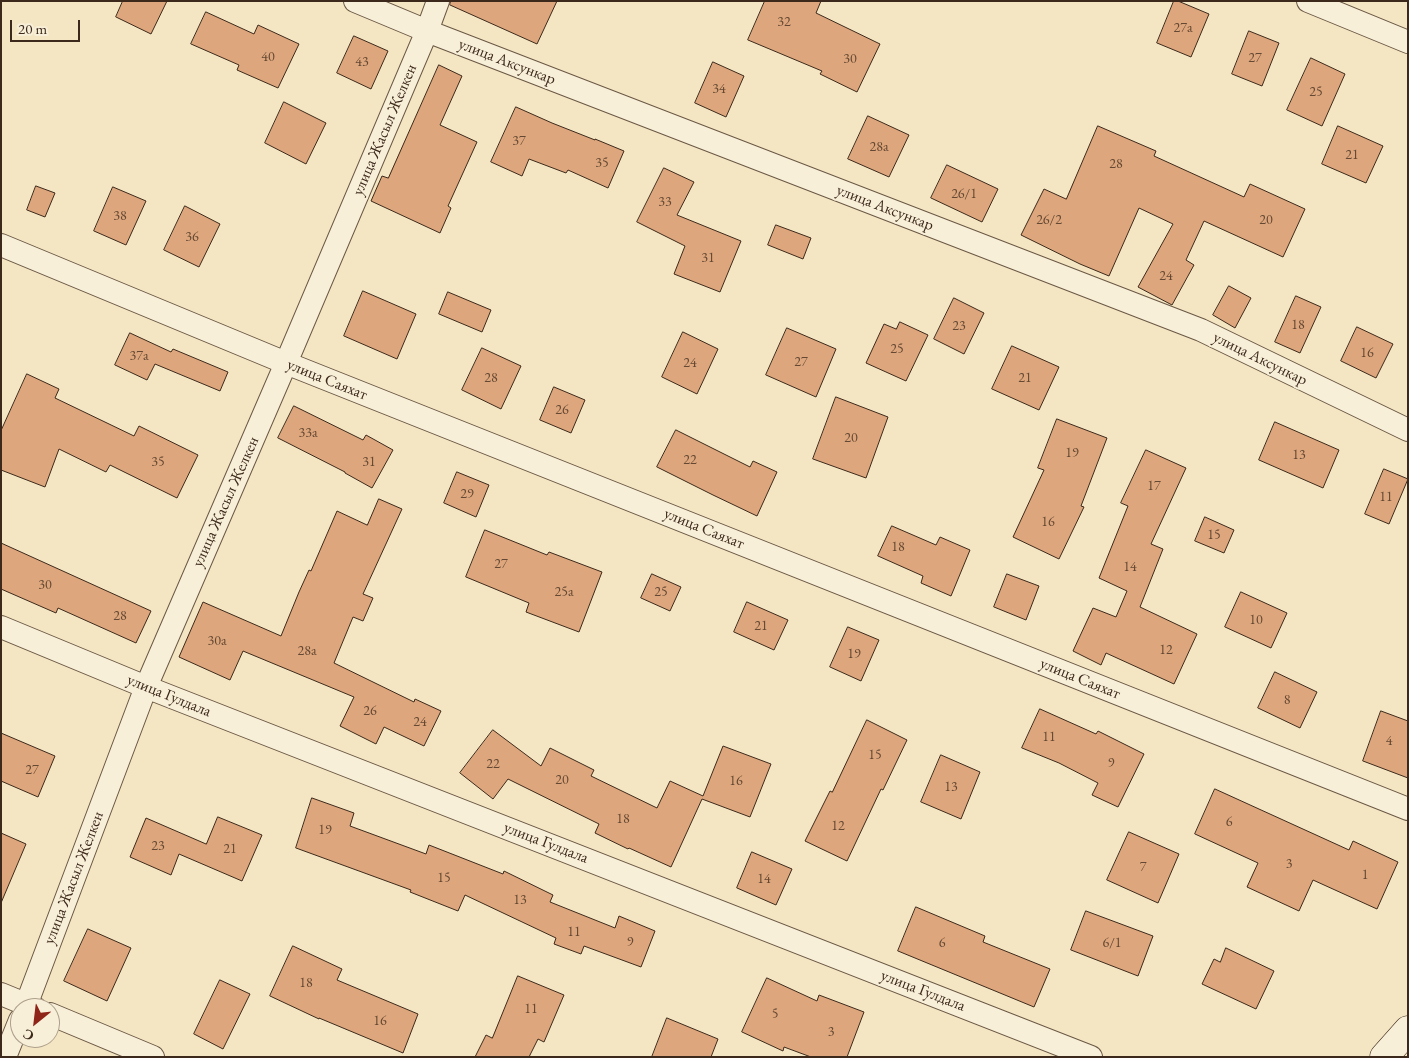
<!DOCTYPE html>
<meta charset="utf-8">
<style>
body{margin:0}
#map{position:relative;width:1409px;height:1058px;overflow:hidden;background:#f5e6c3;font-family:"EB Garamond",serif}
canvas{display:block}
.frame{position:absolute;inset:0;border:2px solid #3c291b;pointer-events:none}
.north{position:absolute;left:10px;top:998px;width:50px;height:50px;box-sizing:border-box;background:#f8efd8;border:1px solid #ada08c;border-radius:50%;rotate:209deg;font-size:14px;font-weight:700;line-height:20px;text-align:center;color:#3c291b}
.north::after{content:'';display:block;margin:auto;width:18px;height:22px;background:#8f2418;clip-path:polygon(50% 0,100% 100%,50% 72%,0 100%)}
.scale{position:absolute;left:10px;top:20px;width:70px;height:22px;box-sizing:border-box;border:2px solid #3c291b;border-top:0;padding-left:6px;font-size:15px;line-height:18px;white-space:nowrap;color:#3c291b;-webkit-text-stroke:4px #f8efd8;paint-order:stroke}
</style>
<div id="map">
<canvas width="1409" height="1058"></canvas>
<div class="frame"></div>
<div class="north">С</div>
<div class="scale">20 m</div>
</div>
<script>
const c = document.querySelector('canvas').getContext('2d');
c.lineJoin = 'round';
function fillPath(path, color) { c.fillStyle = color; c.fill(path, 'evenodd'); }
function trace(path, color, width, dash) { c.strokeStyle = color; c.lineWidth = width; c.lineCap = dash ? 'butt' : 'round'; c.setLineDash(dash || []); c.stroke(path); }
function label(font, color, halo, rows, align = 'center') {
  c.font = font + ' "EB Garamond",serif'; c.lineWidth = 4; c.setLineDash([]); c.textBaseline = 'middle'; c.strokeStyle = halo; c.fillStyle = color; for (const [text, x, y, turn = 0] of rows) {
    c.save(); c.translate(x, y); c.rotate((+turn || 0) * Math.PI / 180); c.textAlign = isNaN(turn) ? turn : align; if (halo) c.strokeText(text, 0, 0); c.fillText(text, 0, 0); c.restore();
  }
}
const building = new Path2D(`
 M123,1h44l-16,33 -35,-17z
 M451,1h106l-20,43 -87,-39z
 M765,1h56l-5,12 64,31 -23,48 -37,-18 2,-3 -74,-31z
 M1174,1h4l31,13 -18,43 -34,-14z
 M206,12l48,22 4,-9 41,19 -21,44 -41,-18 2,-5 -48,-21z
 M1249,31l30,12 -17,43 -30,-12z
 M354,36l34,15 -17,38 -34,-16z
 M1311,58l34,16 -23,52 -35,-16z
 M713,62l31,14 -18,41 -31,-14z
 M439,65l23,11 -22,49 37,17 -29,64 3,2 -11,25 -69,-32 11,-25 6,2z
 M284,102l42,21 -20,41 -41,-21z
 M516,107l36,16 43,17v-1l29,12 -16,37 -40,-18 -2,3 -37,-14 -7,17 -31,-14z
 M868,116l41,19 -20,42 -41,-18z
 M1098,126l58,25 -2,5 90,41 6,-13 55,25 -22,48 -79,-36 -18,39 8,5 -22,40 -34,-18 35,-63 -34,-16 -30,68 -29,-12 -59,-29 23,-46 22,10z
 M1338,126l45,20 -17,37 -44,-19z
 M947,165l51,24 -16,33 -51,-24z
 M664,168l30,14 -17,33 64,26 -21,51 -46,-18 11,-28 -48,-24z
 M36,186l19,7 -10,24 -18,-7z
 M113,187l33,14 -20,44 -32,-14z
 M185,206l35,18 -21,43 -35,-17z
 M776,225l35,13 -8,21 -35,-14z
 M1229,286l22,12 -16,30 -22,-13z
 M363,291l53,23 -19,45 -53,-23z
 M448,292l43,18 -9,22 -43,-18z
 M1296,296l25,11 -21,46 -25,-11z
 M954,298l30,15 -20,41 -30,-15z
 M900,322l28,13 -22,46 -40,-18 18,-39 12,5z
 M1357,327l36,17 -17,34 -35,-17z
 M787,328l49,21 -20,48 -50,-22z
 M683,332l35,17 -21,45 -35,-17z
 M130,333l41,19 2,-3 55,23 -8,19 -65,-27 -8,16 -32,-15z
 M1012,346l47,21 -20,43 -47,-21z
 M482,348l39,18 -20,43 -39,-19z
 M27,374l32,15 -4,9 79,38 5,-10 59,29 -21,43 -67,-33 -4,7 -47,-23 -14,38 -44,-17v-39z
 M554,387l31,13 -14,33 -31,-13z
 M836,397l52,20 -22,61 -53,-19z
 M294,406l69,34 3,-5 27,15 -21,38 -27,-15v-1l-67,-34z
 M1057,419l50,19 -26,68 3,1 -25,52 -46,-22 31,-67 -6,-2z
 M1275,422l64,28 -16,38 -64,-28z
 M676,430l74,37 3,-6 24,11 -20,44 -44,-21 -56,-28z
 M1146,450l40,18 -35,76 12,5 -23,58 57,27 -23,50 -68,-31 -5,12 -28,-14 20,-43 23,9 11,-26 -28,-13 29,-72 -7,-3z
 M1384,469l24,10 -19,45 -24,-10z
 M457,472l32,13 -13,32 -32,-14z
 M379,499l23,10 -39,85 10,4 -10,23 -10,-4 -19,46 80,39 1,-3 26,12 -17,35 -40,-19 -8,17 -36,-18 14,-29 -111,-46 -13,29 -51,-23 24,-55 78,34 18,-44 10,-22 2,1 26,-60 30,14z
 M1205,517l29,13 -10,23 -29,-12z
 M892,526l44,19 4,-8 30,13 -19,46 -30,-13 2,-7 -45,-20z
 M485,530l62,25 2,-3 53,20 -23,60 -53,-20 3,-9 -63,-26z
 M1,543l150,68 -15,32 -78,-35 -2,5 -55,-24z
 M652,574l29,13 -11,24 -29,-13z
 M1007,574l32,12 -13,34 -32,-13z
 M1241,592l46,21 -16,35 -46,-21z
 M747,602l41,18 -14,30 -40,-18z
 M848,627l31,13 -18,41 -31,-14z
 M1275,672l42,20 -17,36 -42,-20z
 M1040,709l56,25 2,-3 46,23 -26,53 -26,-12 6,-12 -39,-20 -37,-15z
 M1381,711l27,10v57l-45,-17z
 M867,720l40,20 -24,50 -2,-1 -34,72 -42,-20 25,-50 2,1z
 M493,730l48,36 9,-18 44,22 -3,6 66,32 13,-27 33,15 20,-50 48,18 -21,53 -48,-18 -31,68 -42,-19 -1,1 -33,-16 4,-9 -91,-45 -15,20 -33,-26z
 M1,733l54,23 -17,41 -37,-16z
 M941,755l39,17 -19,47 -40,-17z
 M1215,789l134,61 4,-9 45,21 -21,47 -64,-29 -14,31 -52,-24 11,-24 -63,-29z
 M312,798l42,15 -4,13 76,28 3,-9 74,29 1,-3 49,24 -3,7 65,26 4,-12 36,15 -14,36 -57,-21 -3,8 -27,-10 2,-6 -91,-43 -7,16 -48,-19 1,-2 -115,-42z
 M218,817l44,18 -20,46 -63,-27 -8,21 -41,-18 16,-39 60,26z
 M1129,832l50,22 -21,49 -51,-23z
 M1,833l25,11 -25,59z
 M752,852l40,17 -16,36 -39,-17z
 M916,907l69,29 -2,6 67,27 -16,38 -136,-56z
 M1086,911l67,25 -15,40 -67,-26z
 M88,929l43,19 -24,53 -43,-20z
 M293,946l49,23 -5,11 81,34 -15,39 -84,-35v1l-49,-23z
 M1226,948l48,23 -18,38 -54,-25 12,-25 6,3z
 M518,976l46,19 -20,47 -6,-3 -9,18h-54l11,-22 6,3z
 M767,978l50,23 2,-6 45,17 -17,45h-36l-27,-10 -1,4 -41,-19z
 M220,980l30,14 -27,55 -29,-15z
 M667,1018l51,21 -7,18h-59z`);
const street = new Path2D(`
 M355,1l72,30 774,299 207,100
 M1308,1l100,41
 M1,245l285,118 1122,446
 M1,627l145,60 945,370
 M1,994l34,14
 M25,1008l121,-321 140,-324 141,-332 11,-30
 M50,1014l103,43
 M5,1057l15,-37`);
const secondary = new Path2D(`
 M1384,1057l24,-27`);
const numberNames = [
 ["32",784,22],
 ["27а",1183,28],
 ["40",268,57],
 ["27",1255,58],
 ["30",850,59],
 ["43",362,62],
 ["34",719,89],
 ["25",1316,92],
 ["37",519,141],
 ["28а",879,147],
 ["21",1352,155],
 ["35",602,163],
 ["28",1116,164],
 ["26/1",964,194],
 ["33",665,202],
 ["38",120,216],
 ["26/2",1049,220],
 ["20",1266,220],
 ["36",192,237],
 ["31",708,258],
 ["24",1166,276],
 ["18",1298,325],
 ["23",959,326],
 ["25",897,349],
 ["16",1367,353],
 ["37а",139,356],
 ["27",801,362],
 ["24",690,363],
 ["28",491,378],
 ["21",1025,378],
 ["26",562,410],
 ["33а",308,433],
 ["20",851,438],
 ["19",1072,453],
 ["13",1299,455],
 ["22",690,460],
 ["35",158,462],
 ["31",369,462],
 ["17",1154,486],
 ["29",467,494],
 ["11",1386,497],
 ["16",1048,522],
 ["15",1214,535],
 ["18",898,547],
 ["27",501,564],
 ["14",1130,567],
 ["30",45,585],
 ["25а",564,592],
 ["25",661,592],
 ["28",120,616],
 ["10",1256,620],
 ["21",761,626],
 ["30а",217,641],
 ["12",1166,650],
 ["28а",307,651],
 ["19",854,654],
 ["8",1287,700],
 ["26",370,711],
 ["24",420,722],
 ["11",1049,737],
 ["4",1389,741],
 ["15",875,755],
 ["9",1111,763],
 ["22",493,764],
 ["27",32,770],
 ["20",562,780],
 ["16",736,781],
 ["13",951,787],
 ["18",623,819],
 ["6",1229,822],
 ["12",838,826],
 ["19",325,830],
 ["23",158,846],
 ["21",230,849],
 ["3",1289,864],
 ["7",1143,867],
 ["1",1365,875],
 ["15",444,878],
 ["14",764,879],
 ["13",520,900],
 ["11",574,932],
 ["9",630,942],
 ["6",942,943],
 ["6/1",1112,943],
 ["18",306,983],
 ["11",531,1009],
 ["5",775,1014],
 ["16",380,1021],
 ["3",831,1032]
];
const streetNames = [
 ["улица Аксункар",507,62,21],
 ["улица Жасыл Желкен",385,130,-67],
 ["улица Аксункар",885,208,21],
 ["улица Аксункар",1260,359,26],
 ["улица Саяхат",327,380,22],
 ["улица Жасыл Желкен",226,502,-66],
 ["улица Саяхат",704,529,22],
 ["улица Саяхат",1080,679,22],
 ["улица Гулдала",169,696,22],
 ["улица Гулдала",546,843,21],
 ["улица Жасыл Желкен",74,878,-69],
 ["улица Гулдала",923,991,21]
];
fillPath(building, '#dda67c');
trace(building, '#3c291b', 1);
trace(street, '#6a5845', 24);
trace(secondary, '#3c291b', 29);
trace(street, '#f8efd8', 22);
trace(secondary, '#f8efd8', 28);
label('14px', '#644833', null, numberNames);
label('16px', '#3c291b', '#f8efd8', streetNames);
</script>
